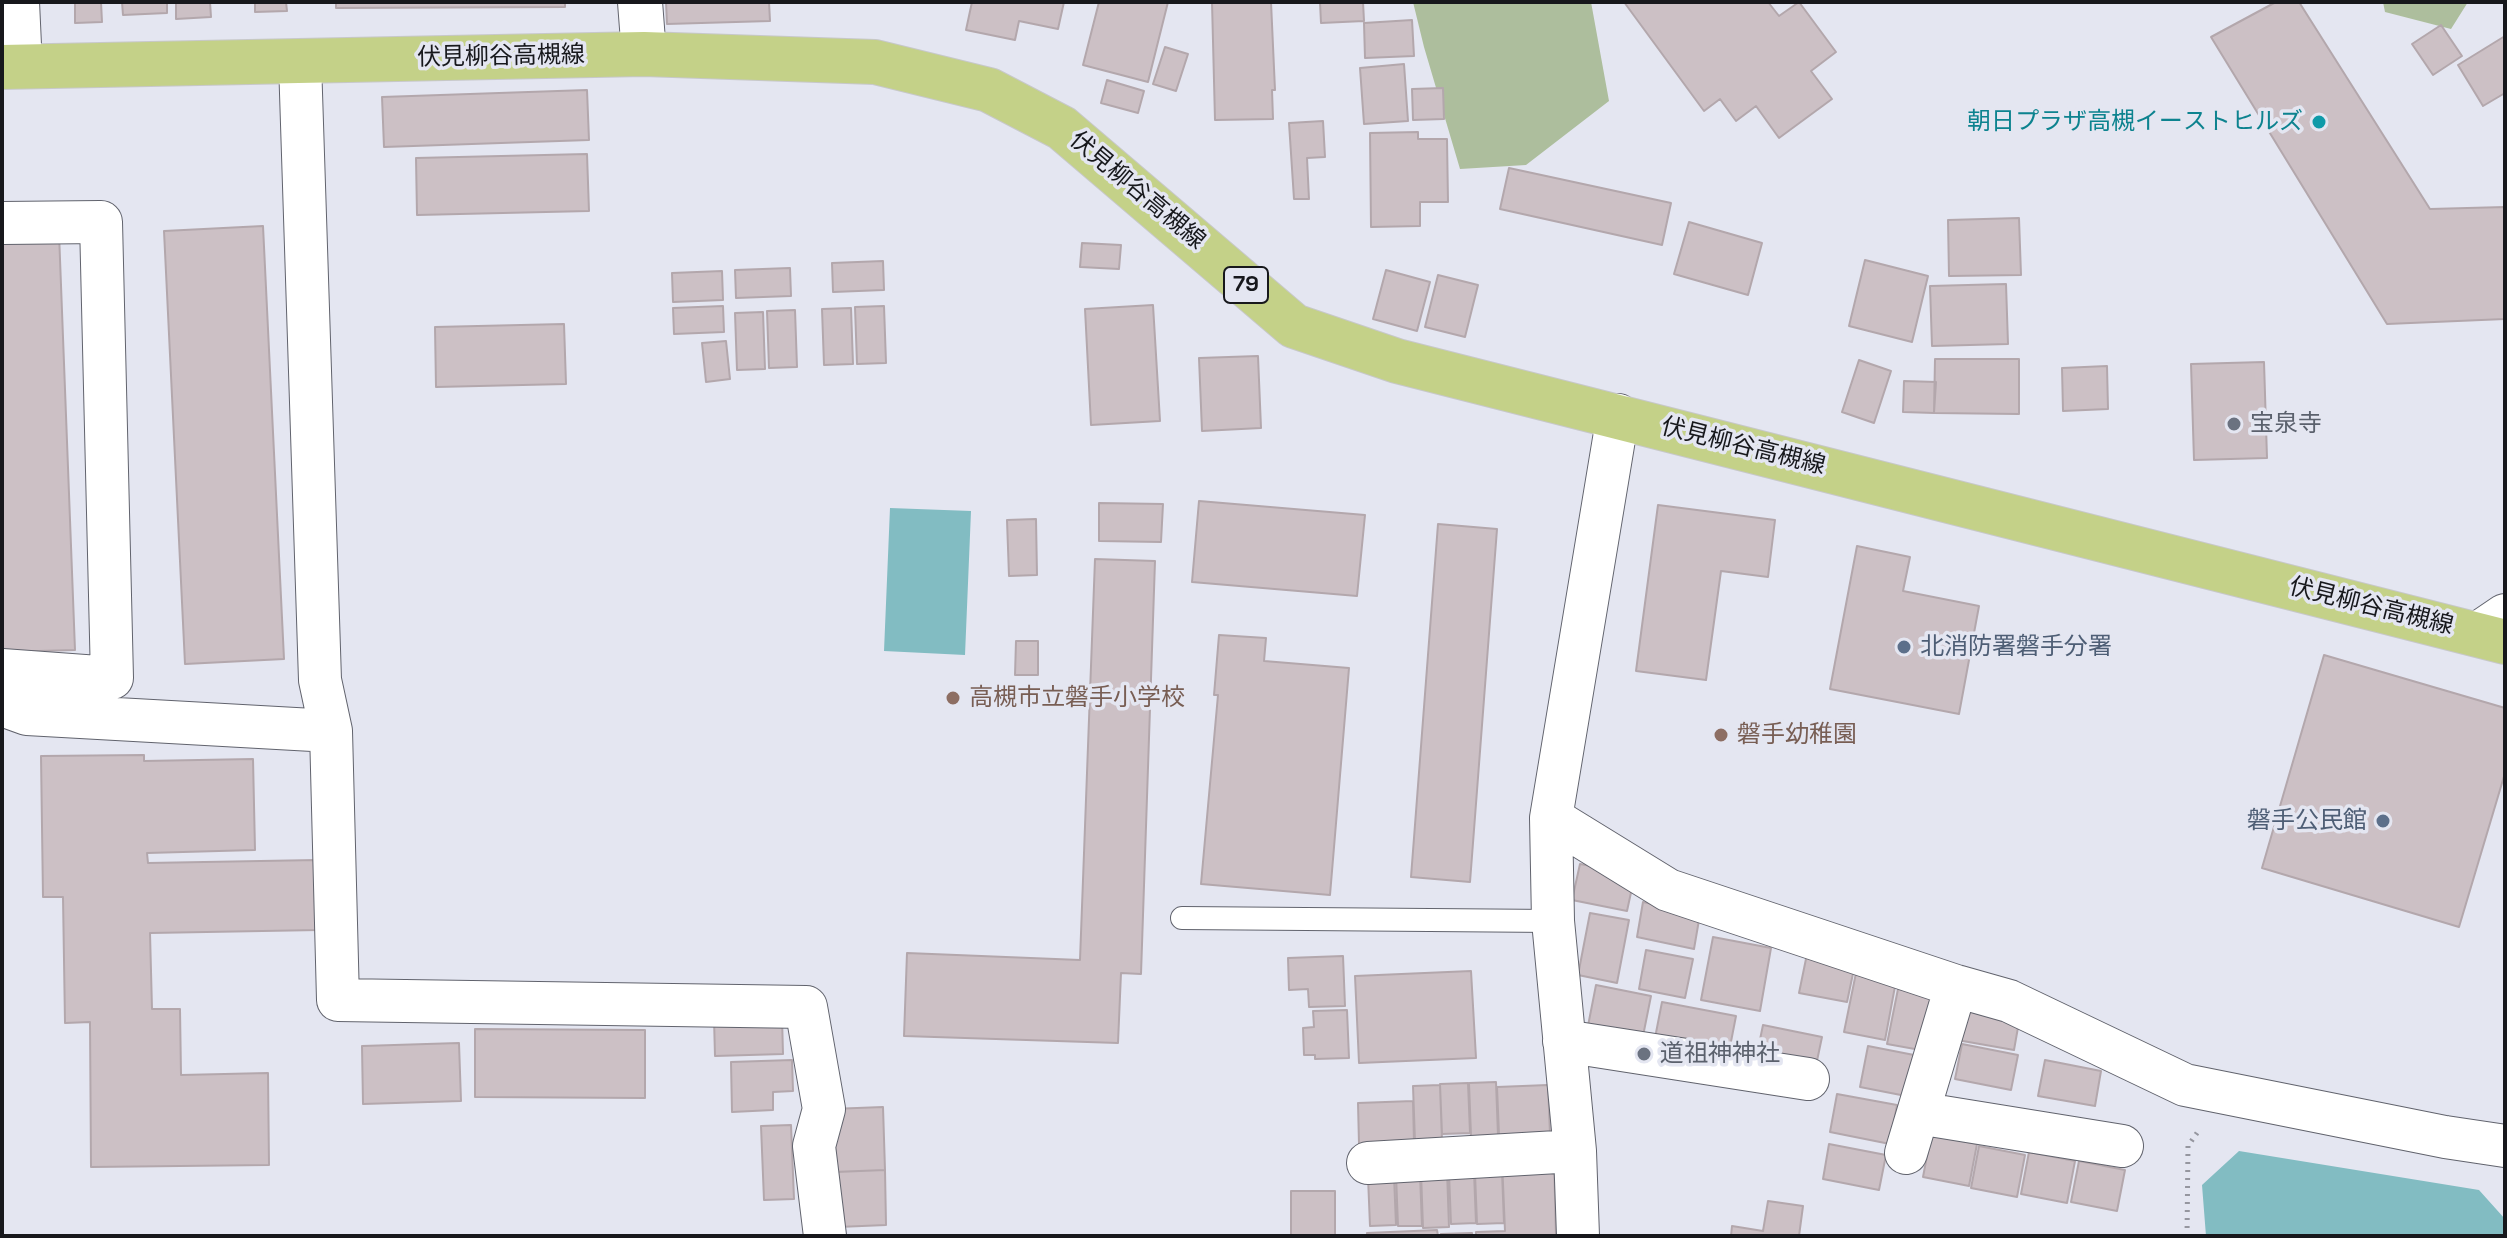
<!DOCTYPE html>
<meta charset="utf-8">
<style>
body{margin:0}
#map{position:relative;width:2507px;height:1238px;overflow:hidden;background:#e4e6f1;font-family:"Space Grotesk",sans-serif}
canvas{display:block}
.frame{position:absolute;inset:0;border:4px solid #17181c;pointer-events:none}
</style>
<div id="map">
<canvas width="2507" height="1238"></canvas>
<div class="frame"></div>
</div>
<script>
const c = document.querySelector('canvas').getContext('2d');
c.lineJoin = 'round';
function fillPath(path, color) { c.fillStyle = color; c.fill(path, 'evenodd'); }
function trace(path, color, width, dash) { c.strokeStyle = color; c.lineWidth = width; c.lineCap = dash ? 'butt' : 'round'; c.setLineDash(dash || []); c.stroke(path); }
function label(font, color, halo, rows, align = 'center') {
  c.font = font + ' "Space Grotesk","Noto Sans JP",sans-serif'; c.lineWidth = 7; c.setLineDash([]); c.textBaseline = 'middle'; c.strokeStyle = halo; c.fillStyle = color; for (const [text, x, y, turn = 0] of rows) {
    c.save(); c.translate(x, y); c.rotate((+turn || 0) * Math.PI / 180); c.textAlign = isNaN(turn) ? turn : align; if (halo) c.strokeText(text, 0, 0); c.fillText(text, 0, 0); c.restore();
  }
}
const green = new Path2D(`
 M1413,2h178l18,99 -83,64 -66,4 -36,-122z
 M2383,2h85l-17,27 -66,-17z`);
const water = new Path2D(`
 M890,508l81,3 -6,144 -81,-4z
 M2239,1151l240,39 26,29v17h-299l-4,-51z`);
const building = new Path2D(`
 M75,2h26l1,20 -27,1z
 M122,2h45v11l-44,2z
 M176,2h34l1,15 -35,2z
 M255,2h31l1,9 -32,1z
 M336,2h229v5l-229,1z
 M666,2h103l1,19 -103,3z
 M972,2h92l-6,27 -39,-8 -4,19 -49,-10z
 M1099,2h69l-20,80 -65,-17z
 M1212,2h59l4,88h-3l1,29 -58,1z
 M1320,2h43l1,19 -43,2z
 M1624,2h144l11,14 20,-14 37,50 -25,19 21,28 -53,39 -23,-32 -20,15 -16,-22 -16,12z
 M2276,2h23l131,207 75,-2v112l-118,5 -176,-287z
 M1412,20l2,36 -49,2 -1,-35z
 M2441,25l21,31 -29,19 -21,-31z
 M2505,36v57l-22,13 -25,-41z
 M1165,47l23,7 -12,37 -23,-7z
 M1404,64l4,57 -44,3 -4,-56z
 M1107,80l37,11 -6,22 -37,-10z
 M1443,88l1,31 -31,1 -1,-31z
 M587,90l2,50 -205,7 -2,-50z
 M1323,121l2,36 -18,1 2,41h-15l-5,-76z
 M1418,132v7h29l1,63h-28v24l-49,1 -1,-94z
 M587,154l2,57 -172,4 -1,-57z
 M1509,168l162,35 -9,42 -162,-36z
 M2019,218l2,57 -72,1 -1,-56z
 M1689,222l73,21 -14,52 -74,-21z
 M263,226l21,433 -99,5 -21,-433z
 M59,233l16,417 -73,2v-416z
 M1082,243l39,2 -2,24 -39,-2z
 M1865,260l63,16 -16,66 -63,-16z
 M883,261l1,29 -51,2 -1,-29z
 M790,268l1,28 -55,2 -1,-28z
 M1386,270l44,12 -13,49 -44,-12z
 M722,271l1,29 -50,2 -1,-29z
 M1438,275l40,10 -13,52 -40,-10z
 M2006,284l2,60 -76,2 -2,-60z
 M1153,305l7,116 -69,4 -6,-116z
 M723,306l1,26 -50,2 -1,-26z
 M884,306l2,57 -29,1 -2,-57z
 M851,308l2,56 -29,1 -2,-56z
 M795,310l2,57 -28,1 -2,-57z
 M763,312l2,57 -28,1 -2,-57z
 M564,324l2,60 -130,3 -1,-60z
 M726,341l4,38 -24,3 -4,-39z
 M1258,356l3,72 -59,3 -3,-73z
 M1935,359h84v55l-85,-1z
 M1859,360l32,11 -17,52 -32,-11z
 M2264,362l3,96 -73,2 -3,-96z
 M2107,366l1,43 -45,2 -1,-43z
 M1904,381l32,1 -2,31 -31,-1z
 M1199,501l166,14 -8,81 -165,-14z
 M1099,503l64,1 -2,38 -62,-1z
 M1658,505l117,15 -7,57 -47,-6 -15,109 -70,-9z
 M1036,519l1,56 -28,1 -2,-56z
 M1438,524l59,5 -27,353 -59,-5z
 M1857,546l53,11 -7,34 76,15 -20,108 -129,-25z
 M1095,559l60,2 -14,413 -20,-1 -3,70 -214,-7 3,-83 173,7z
 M1219,635l47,3 -2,23 85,7 -19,227 -129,-11 17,-189h-4z
 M1016,641h22v34h-23z
 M2324,655l181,53v65l-46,154 -197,-59z
 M144,755v6l109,-2 2,91 -108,3 1,10 169,-3 2,70 -169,3 2,76h28l1,66 87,-2 1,92 -178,2 -1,-145 -25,1 -2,-126h-20l-2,-141z
 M1580,864l55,10 -8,37 -55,-11z
 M1643,902l57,12 -6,35 -57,-12z
 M1590,913l39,7 -12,63 -39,-8z
 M1713,937l58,11 -11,63 -59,-11z
 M1646,950l47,9 -8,39 -46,-9z
 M1807,954l48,10 -8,38 -48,-9z
 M1343,956l2,50 -36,1 -1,-18 -19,1 -1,-32z
 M1471,971l5,87 -117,5 -4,-87z
 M1856,973l40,8 -11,59 -41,-8z
 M1596,985l55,11 -9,45 -55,-10z
 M1898,989l39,8 -11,54 -39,-7z
 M1662,1002l74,14 -8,41 -74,-14z
 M1964,1005l56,11 -6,34 -57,-10z
 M1347,1010l2,48 -34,1v-4h-11l-1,-27 11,-1 -1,-16z
 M782,1017l1,37 -68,2 -1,-37z
 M1763,1025l59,12 -8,38 -59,-11z
 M475,1029l170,1v68l-170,-1z
 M459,1043l2,58 -98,3 -1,-58z
 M1962,1044l56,11 -7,35 -56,-11z
 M1868,1046l46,9 -8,41 -46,-9z
 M792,1060l1,31 -20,1v18l-41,2 -1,-50z
 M2045,1060l56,11 -6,35 -57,-10z
 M1496,1082l2,54h-27l-2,-53z
 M1468,1083l2,50 -28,1 -2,-50z
 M1440,1085l2,56 -27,1 -2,-56z
 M1548,1085l2,49 -51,1 -2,-48z
 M1837,1094l60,11 -7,39 -60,-12z
 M1413,1101l1,41 -55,2 -1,-41z
 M883,1107l2,63 -52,2 -2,-63z
 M791,1125l3,74 -30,1 -3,-74z
 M1931,1135l46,9 -8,42 -46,-9z
 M1829,1144l57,11 -7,35 -56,-11z
 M1979,1146l46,9 -8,42 -46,-9z
 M2029,1152l46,9 -8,42 -46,-9z
 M1554,1158l2,78h-80v-4l29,-1 -3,-71z
 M2079,1161l46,9 -8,41 -46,-9z
 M885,1170l1,55 -48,2 -2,-55z
 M1447,1171l2,56 -26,1 -2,-56z
 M1474,1172l2,51 -25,1 -2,-51z
 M1502,1172l2,51 -27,1 -2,-51z
 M1396,1174h24l2,52h-24z
 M1394,1176l2,49 -26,1 -2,-49z
 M1291,1191h44v45h-44z
 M1768,1201l35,5 -4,30h-68l1,-10 31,5z
 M1437,1230l1,6h-71v-3z
 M1472,1233v3h-30l-1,-2z`);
const path = new Path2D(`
 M2187,1236l1,-90 11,-16`);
const service = new Path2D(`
 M1182,918l371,3`);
const minor = new Path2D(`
 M18,2l3,65
 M300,62l20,618 11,51 7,269 468,7 18,102 -10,37 11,90
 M2,223l99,-1 11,456 -110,-8
 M2477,634l28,-19
 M2,705l25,9 304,17
 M1551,818l117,72 288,96 53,15 176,84 260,52 60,9
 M1564,1041l244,38
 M1918,1113l204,33
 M1906,1153l50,-167
 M1368,1163l207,-12
 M1578,1236l-3,-85 -22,-230 -2,-103 67,-403`);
const tertiary = new Path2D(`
 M640,2l4,52`);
const primary = new Path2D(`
 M2,67l642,-13 231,8 114,28 73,38 232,198 103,35 1108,281`);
const markers = [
 [2319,122,8,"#0f9aa8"],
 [2234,424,8,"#6b7280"],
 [1904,647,8,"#5c6f8a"],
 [953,698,8,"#8d6e63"],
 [1721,735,8,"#8d6e63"],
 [2383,821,8,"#5c6f8a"],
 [1644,1054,8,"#6b7280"]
];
const shields = [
 [1246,285,44]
];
const shieldNames = [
 ["79",1246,285]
];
const streetNames = [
 ["伏見柳谷高槻線",501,57,-1],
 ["伏見柳谷高槻線",1137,191,40],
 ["伏見柳谷高槻線",1743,447,14],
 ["伏見柳谷高槻線",2371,607,14]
];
const cultureNames = [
 ["朝日プラザ高槻イーストヒルズ",2303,122]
];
const worshipNames = [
 ["宝泉寺",2250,424],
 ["道祖神神社",1660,1054]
];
const serviceNames = [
 ["北消防署磐手分署",1920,647],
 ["磐手公民館",2367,821,"right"]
];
const educationNames = [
 ["高槻市立磐手小学校",969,698],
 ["磐手幼稚園",1737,735]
];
fillPath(green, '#adbe9d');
fillPath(water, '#82bcc2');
fillPath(building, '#ccc0c5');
trace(building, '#b3a7ac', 2);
trace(service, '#61636d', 24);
trace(minor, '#61636d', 44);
trace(tertiary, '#61636d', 46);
trace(primary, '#c7c8c9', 46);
trace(path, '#95969f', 5, [2, 6]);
trace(service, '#fff', 22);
trace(minor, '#fff', 42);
trace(tertiary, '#fff', 44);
trace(primary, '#c4d188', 44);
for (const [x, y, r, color] of markers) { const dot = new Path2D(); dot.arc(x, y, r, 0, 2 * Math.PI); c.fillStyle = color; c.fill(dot); trace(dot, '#e4e6f1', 3); }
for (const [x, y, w] of shields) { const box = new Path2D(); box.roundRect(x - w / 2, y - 18, w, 36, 6); c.fillStyle = '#e4e6f1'; c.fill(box); trace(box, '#17181c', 2); }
label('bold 22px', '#17181c', null, shieldNames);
label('24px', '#17181c', '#e4e6f1', streetNames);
label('24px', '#0d838f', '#e4e6f1', cultureNames, 'right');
label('24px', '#5b616d', '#e4e6f1', worshipNames, 'left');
label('24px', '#4e5e75', '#e4e6f1', serviceNames, 'left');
label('24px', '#785e54', '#e4e6f1', educationNames, 'left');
</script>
